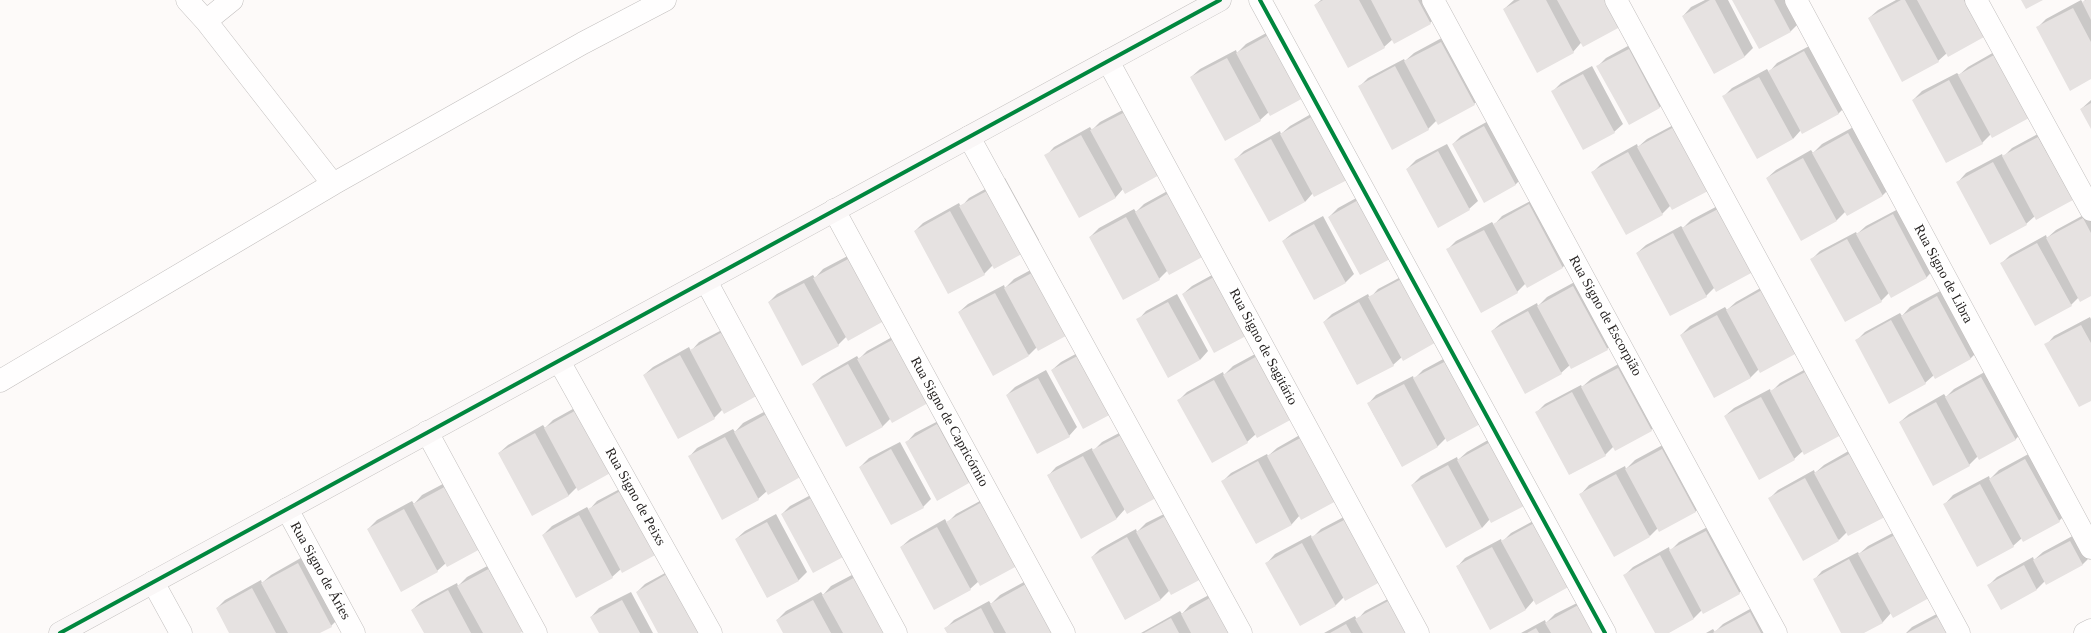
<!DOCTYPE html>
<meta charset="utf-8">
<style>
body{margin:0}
canvas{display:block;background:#fdfaf9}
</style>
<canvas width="2091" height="633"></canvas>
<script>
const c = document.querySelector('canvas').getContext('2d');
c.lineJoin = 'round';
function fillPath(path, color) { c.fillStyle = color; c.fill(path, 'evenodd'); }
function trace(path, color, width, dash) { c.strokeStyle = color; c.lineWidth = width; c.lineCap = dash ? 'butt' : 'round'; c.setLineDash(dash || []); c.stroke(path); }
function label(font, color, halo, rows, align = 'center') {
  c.font = font + ' "Times New Roman",serif'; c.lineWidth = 3.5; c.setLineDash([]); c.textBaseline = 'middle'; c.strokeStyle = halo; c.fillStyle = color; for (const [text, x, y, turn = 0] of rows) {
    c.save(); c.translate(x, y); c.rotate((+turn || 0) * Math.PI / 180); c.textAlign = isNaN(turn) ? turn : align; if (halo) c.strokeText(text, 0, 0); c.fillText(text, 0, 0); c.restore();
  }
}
const shadow = new Path2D(`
 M1321,0h110l8,14 -9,9 -37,16 -9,8 -69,-42z
 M1514,0h104l-45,52 -69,-43z
 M1705,0h23l25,48 -8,8 -31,17 -31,-57 8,-9z
 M1734,0h53l12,23 -8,8 -31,17z
 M1896,0h81l-30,53 -9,8 -69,-43 9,-8z
 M2081,0l2,3 2,-3h6v78l-54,-50 9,-9z
 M1281,25l-12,87 -9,8 -69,-43 9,-8 36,-19 1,3 9,-9z
 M1449,34l34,62 -9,8 -37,16 -9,9 -69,-42 9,-9 36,-19 1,2 9,-8z
 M1637,41l31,58 -8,8 -31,17 -31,-58 8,-8z
 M1813,44l34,61 -9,9 -37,16 -8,9 -70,-42 9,-9 35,-19 2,3 8,-9z
 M2003,47l-12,87 -9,9 -35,19 -34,-62 9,-9 35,-18 2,2 9,-8z
 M1592,66l31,58 -9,8 -62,-40 9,-9z
 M2091,100v27l-10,-18z
 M1136,103l-13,86 -8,9 -69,-42 8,-9 36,-20 2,3 8,-8z
 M1325,106l-12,87 -8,9 -69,-43 8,-8 36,-20 1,3 9,-8z
 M1492,119l32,57 -9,9 -62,-41 8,-8z
 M1683,120l-13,86 -8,8 -69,-42 8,-8 36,-20 1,3 9,-8z
 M1857,125l34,62 -8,8 -36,20 -2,-3 -8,8 -36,19 -34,-61 9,-8 35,-20 2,3 9,-9z
 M2047,129l34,62 -9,8 -37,17 -9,8 -68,-42 8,-9 36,-19 1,3 9,-9z
 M1447,144l31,57 -9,8 -62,-40 9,-9z
 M1005,178l34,62 -9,9 -37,16 -9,9 -35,19 -34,-62 8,-8 36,-20 2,4 8,-9z
 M1180,184l-12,86 -9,9 -69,-42 9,-9 35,-19 2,3 8,-8z
 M1369,191l31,58 -71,-32 9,-9z
 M1538,197l33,61 -8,9 -36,19 -1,-3 -9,9 -69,-43 8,-8 36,-19 2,3 8,-9z
 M1727,201l-12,86 -9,9 -69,-43 9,-8 35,-19 2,2 8,-8z
 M1902,207l33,61 -8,9 -36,19 -2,-3 -8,8 -69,-42 8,-8 36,-19 1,2 9,-8z
 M2091,211v84l-12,2 -8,8 -69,-42 8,-8 36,-20 1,3 9,-8z
 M1323,216l31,58 -8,8 -31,17 -32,-58 9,-8z
 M859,250l-13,87 -8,8 -69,-43 8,-8 36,-19 2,3 8,-9z
 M1049,260l34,62 -46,25 -8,8 -70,-43 9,-8 36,-19 1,3 9,-9z
 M1223,269l31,58 -71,-33 9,-8z
 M1414,270l-12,87 -9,8 -36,19 -33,-62 8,-8 36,-20 2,4 8,-9z
 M1582,278l34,62 -9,9 -37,16 -9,8 -69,-42 9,-8 36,-20 1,3 9,-9z
 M1771,282l-12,87 -9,9 -69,-43 9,-9 35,-19 2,3 9,-8z
 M1946,288l33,62 -8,8 -36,20 -1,-3 -9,8 -69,-42 9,-9 35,-19 2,3 8,-9z
 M1177,294l31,57 -8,9 -62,-40 8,-9z
 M2090,317l1,2v81l-45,-55 8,-9z
 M735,323l-12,86 -9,9 -70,-43 9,-8 36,-20 2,4 8,-9z
 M903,331l-12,87 -9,9 -69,-43 9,-8 35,-20 2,3 8,-8z
 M1092,345l31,57 -71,-32 9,-8z
 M1268,347l-12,87 -9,8 -68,-42 8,-8 36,-20 1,3 9,-9z
 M1458,351l-12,87 -8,8 -36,20 -34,-62 8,-9 37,-19 1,3 9,-9z
 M1626,360l34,62 -9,8 -37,16 -9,9 -35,19 -33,-62 8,-8 36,-19 1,2 9,-8z
 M1815,364l-12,87 -9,8 -69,-43 9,-8 36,-19 1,3 9,-9z
 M1990,369l33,62 -8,9 -37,16 -9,9 -69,-43 9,-8 35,-20 2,3 8,-8z
 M1046,370l31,57 -8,9 -62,-41 8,-8z
 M589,400l-12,87 -9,9 -69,-43 9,-8 35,-20 2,3 8,-8z
 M779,404l-12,87 -9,8 -69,-42 8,-9 36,-19 2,3 8,-9z
 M946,417l31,56 -8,9 -32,17 -30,-57 8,-9z
 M1138,423l-13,86 -8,9 -36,19 -33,-61 8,-9 36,-19 1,3 9,-9z
 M1312,428l-12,87 -8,9 -36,19 -33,-62 8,-8 36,-19 1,2 9,-8z
 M1502,432l-12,87 -8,9 -70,-43 9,-9 36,-19 1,3 9,-8z
 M1670,441l34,62 -9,9 -37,16 -8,8 -69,-42 8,-9 36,-19 1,3 9,-9z
 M900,442l31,57 -8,8 -63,-40 9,-9z
 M1859,445l-12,87 -8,8 -69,-42 8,-8 36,-20 1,3 9,-8z
 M2034,451l33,62 -8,8 -37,17 -9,8 -68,-42 8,-9 36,-19 1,3 9,-9z
 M458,476l-12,87 -9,8 -69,-42 9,-9 35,-19 2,3 8,-9z
 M633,482l-12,87 -9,8 -69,-42 9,-9 35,-19 2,3 8,-9z
 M822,489l22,66 -62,-41 8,-8z
 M991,495l-12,86 -9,8 -69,-42 9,-8 35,-20 2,4 9,-9z
 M1182,505l-13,86 -8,8 -36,20 -33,-62 8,-8 36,-20 1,3 9,-9z
 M1357,510l-13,87 -8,8 -36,20 -33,-62 8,-9 36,-19 1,3 9,-9z
 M776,514l31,58 -8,8 -32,17 -31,-58 9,-8z
 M1546,514l-12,86 -8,9 -36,19 -33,-61 8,-9 36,-19 1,3 9,-9z
 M1715,523l33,61 -9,9 -35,19 -2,-2 -8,8 -28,15h-10l-31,-58 8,-8 36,-20 1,4 9,-9z
 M1904,527l-13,86 -8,9 -21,11h-19l-29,-53 8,-9 36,-19 1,2 9,-8z
 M2078,533l13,23 -9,9 -37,16 -8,8 -36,20 -12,-24 8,-8 36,-20 1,3 9,-8z
 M306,555l34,62 -9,9 -13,7h-88l-13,-25 8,-8 36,-20 1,3 9,-8z
 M502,558l16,75h-93l-13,-23 9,-8 36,-19 1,3 9,-9z
 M676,567l-17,66 -22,-41 8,-8z
 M867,567l30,66h-112l-8,-13 9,-9 35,-19 2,3 8,-9z
 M1035,576l31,57h-118l-3,-4 9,-9 35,-19 2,3 9,-9z
 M1226,586l25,47h-110l39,-22 2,3 8,-9z
 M631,592l22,41h-53l-9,-16 8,-9z
 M1401,592l22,41h-99l31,-17 2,4 8,-9z
 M1591,596l20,37h-90l24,-13 1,3 9,-9z
 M1759,604l15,29h-68l7,-4 2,3 8,-8z
 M1948,608l11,25h-53l6,-6z`);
const building = new Path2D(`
 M1323,0h36l26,48 -37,20 -34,-63z
 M1371,0h47l13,24 -37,20z
 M1520,0h26l28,53 -37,20 -34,-64z
 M1557,0h48l15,27 -37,20z
 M1710,0h5l30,57 -31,17 -32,-58z
 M1732,0h42l17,32 -32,17z
 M1901,0h4l34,62 -37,20 -34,-64z
 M1917,0h47l20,37 -36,20z
 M2021,0h22l-17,9z
 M2086,0h5v20l-9,-18z
 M2073,8l18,34v37l-21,12 -34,-64z
 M1272,33l35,63 -37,20 -34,-63z
 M1441,42l34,63 -37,20 -34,-64z
 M1629,49l31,59 -31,17 -33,-59z
 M1804,51l35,63 -37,20 -34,-63z
 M1994,55l35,63 -37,20 -34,-63z
 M1227,58l34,63 -36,20 -35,-64z
 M1395,66l34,64 -37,20 -34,-64z
 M1583,74l32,59 -32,17 -32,-59z
 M1759,77l34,62 -36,20 -35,-63z
 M1949,80l34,64 -37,19 -34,-63z
 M2091,103v26l-11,-20z
 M1127,111l34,63 -36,20 -35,-64z
 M1317,114l34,64 -37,19 -34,-63z
 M1484,126l32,59 -32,18 -32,-59z
 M1674,127l34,64 -36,19 -35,-63z
 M1848,133l35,63 -36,20 -35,-63z
 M1081,135l35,63 -37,20 -35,-63z
 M2038,137l35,63 -37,20 -34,-64z
 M1271,139l34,63 -36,20 -35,-63z
 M1438,151l32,59 -32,18 -32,-59z
 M1628,152l35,63 -37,20 -35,-63z
 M1803,158l34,63 -36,20 -35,-63z
 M1993,162l34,63 -37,20 -34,-63z
 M996,186l35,63 -37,20 -35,-63z
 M1171,192l35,63 -37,20 -34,-63z
 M1360,199l32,59 -32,17 -32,-58z
 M1529,204l34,64 -36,20 -34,-64z
 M1718,209l35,63 -37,20 -34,-64z
 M950,211l35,64 -37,19 -34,-63z
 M1893,214l34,64 -36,20 -35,-64z
 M1126,217l34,63 -37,20 -34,-63z
 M2083,218l8,15v63l-11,6 -34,-64z
 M1314,224l32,59 -32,17 -32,-59z
 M1484,230l34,63 -37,20 -35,-64z
 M1673,233l34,64 -37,19 -34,-63z
 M1847,239l35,63 -37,20 -35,-63z
 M2037,243l35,63 -37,20 -35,-63z
 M850,258l34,63 -36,20 -35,-63z
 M1041,268l34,63 -37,20 -34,-63z
 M1214,277l32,59 -32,17 -32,-59z
 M1405,277l35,63 -37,21 -35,-64z
 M804,283l35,63 -37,20 -34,-64z
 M1573,286l35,64 -37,19 -34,-63z
 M1762,290l35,63 -37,20 -34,-63z
 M995,293l34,63 -36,20 -35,-64z
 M1937,296l34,63 -36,20 -34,-63z
 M1168,302l32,58 -32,18 -32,-59z
 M1359,302l35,64 -37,19 -34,-63z
 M1528,311l34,63 -37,20 -34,-63z
 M1717,315l34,63 -37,20 -34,-63z
 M1891,320l35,64 -37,20 -34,-64z
 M2081,325l10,18v58l-12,6 -35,-63z
 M726,330l34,64 -36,20 -34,-64z
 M894,339l34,64 -36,20 -35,-64z
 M1083,353l32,59 -32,17 -32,-59z
 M680,355l35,64 -37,20 -35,-64z
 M1259,355l35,63 -37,20 -34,-63z
 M1450,359l34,63 -37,20 -34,-64z
 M848,364l35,63 -37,20 -34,-63z
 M1618,368l34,63 -37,20 -34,-64z
 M1807,371l34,64 -37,20 -34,-64z
 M1981,377l35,63 -37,20 -34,-63z
 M1038,378l32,59 -33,17 -31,-59z
 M1214,380l34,63 -36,20 -35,-63z
 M1404,384l34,63 -36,20 -35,-64z
 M1572,392l34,64 -37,19 -34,-63z
 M1761,397l34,63 -36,20 -35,-64z
 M1936,402l34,64 -37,20 -34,-64z
 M580,408l34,63 -36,20 -34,-63z
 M770,412l34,63 -36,20 -34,-63z
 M937,424l32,59 -32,18 -32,-59z
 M1129,431l34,63 -36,20 -35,-64z
 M535,433l34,63 -37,20 -34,-63z
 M1304,436l34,64 -37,20 -34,-64z
 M725,437l34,63 -37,20 -34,-64z
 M1494,440l34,64 -37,19 -34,-63z
 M891,449l33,59 -33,17 -32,-58z
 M1662,449l34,63 -37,20 -34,-63z
 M1851,453l34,64 -37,19 -34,-63z
 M1083,456l34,63 -36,20 -34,-64z
 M2025,459l35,63 -37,20 -34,-63z
 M1258,461l34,64 -36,19 -35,-63z
 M1448,465l34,63 -36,20 -35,-63z
 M1616,474l34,63 -36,20 -35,-63z
 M1805,478l34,63 -36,20 -35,-63z
 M450,484l34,63 -37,20 -34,-63z
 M1980,484l34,63 -37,20 -34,-63z
 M624,489l35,64 -37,20 -34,-64z
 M813,497l32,59 -32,17 -32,-59z
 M982,502l35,64 -37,20 -34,-64z
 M404,509l34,63 -37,20 -34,-63z
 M1173,512l34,64 -36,19 -35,-63z
 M579,515l34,63 -37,20 -34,-63z
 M1348,518l34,63 -37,20 -34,-64z
 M1538,521l34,64 -36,20 -35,-64z
 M767,522l32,59 -32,17 -32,-59z
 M937,527l34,63 -37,20 -34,-63z
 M1706,531l34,63 -37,20 -34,-64z
 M1895,535l34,63 -36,20 -35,-64z
 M1127,537l34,63 -36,20 -34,-63z
 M2070,541l13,24 -37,20 -13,-25z
 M1302,543l34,63 -36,20 -35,-63z
 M1492,547l34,63 -36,20 -34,-64z
 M1660,555l34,64 -25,14h-14l-32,-58z
 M1849,559l34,64 -19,10h-23l-28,-54z
 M298,563l34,64 -12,6h-32l-27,-50z
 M2024,565l13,25 -36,20 -14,-25z
 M494,566l34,63 -8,4h-37l-26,-47z
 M667,574l32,59h-41l-22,-41z
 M859,575l31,58h-47l-21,-38z
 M1026,584l27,49h-47l-16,-29z
 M252,588l24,45h-47l-13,-25z
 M448,590l23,43h-47l-13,-23z
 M1217,594l21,39h-47l-10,-19z
 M1392,599l18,34h-47l-8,-14z
 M622,600l18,33h-41l-9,-16z
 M813,600l18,33h-48l-7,-13z
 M1582,603l16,30h-47l-6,-10z
 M981,608l13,25h-47l-3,-5z
 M1750,612l11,21h-47l-1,-1z
 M1939,616l9,17h-41z
 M1171,618l8,15h-35z
 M1346,624l5,9h-21z
 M1536,628l3,5h-12z`);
const street = new Path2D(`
 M187,0l19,21 127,163 250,-141 82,-43
 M1260,0l345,633
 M1433,0l343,633
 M1616,0l343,633
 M1796,0l295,548
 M1976,0l115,210
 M206,21l26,-21
 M1108,61l310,572
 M969,137l272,496
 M834,210l230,423
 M706,281l190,352
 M559,361l152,272
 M0,381l333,-197
 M427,432l109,201
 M287,509l67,124
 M153,582l28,51
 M2085,633l6,-3`);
const secondary = new Path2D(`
 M60,633l1160,-633`);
const cycleway = new Path2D(`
 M1260,0l345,633
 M60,633l1160,-633`);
const streetNames = [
 ["Rua Signo de Libra",1943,274,62],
 ["Rua Signo de Escorpião",1605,316,61],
 ["Rua Signo de Sagitário",1263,347,62],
 ["Rua Signo de Capricórnio",949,422,61],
 ["Rua Signo de Peixs",635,497,61],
 ["Rua Signo de Áries",320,571,61]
];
fillPath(shadow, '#0003');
fillPath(building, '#e6e2e1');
trace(street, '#c2bfbe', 23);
trace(secondary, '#c2bfbe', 23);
trace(street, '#fffefe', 22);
trace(secondary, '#faf7f7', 22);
trace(cycleway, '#00873e', 4);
label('14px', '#231f1e', '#fff', streetNames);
</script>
